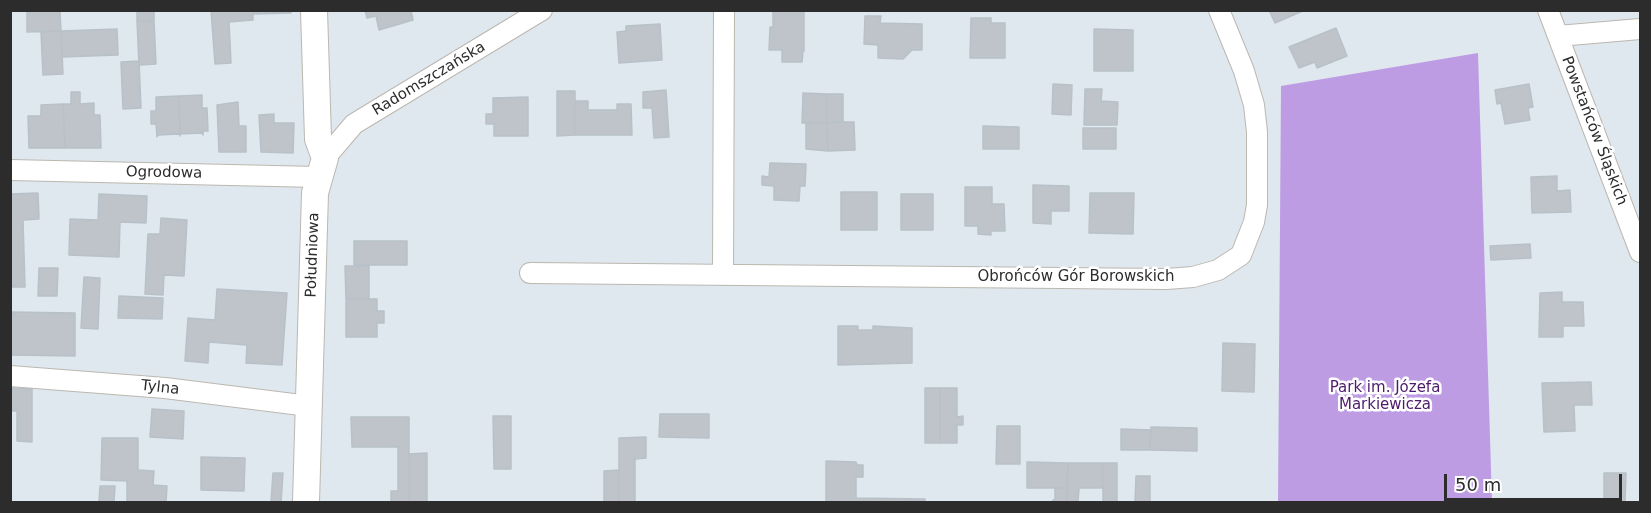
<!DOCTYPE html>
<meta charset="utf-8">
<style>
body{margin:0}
#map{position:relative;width:1651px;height:513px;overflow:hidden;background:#dfe8ee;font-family:"DejaVu Sans",sans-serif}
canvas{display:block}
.frame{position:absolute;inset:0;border:12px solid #2c2c2c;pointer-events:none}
.scale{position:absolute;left:1444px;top:474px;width:178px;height:27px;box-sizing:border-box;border:3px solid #2c2c2c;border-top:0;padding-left:8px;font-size:18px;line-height:21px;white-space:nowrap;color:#2c2c2c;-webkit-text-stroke:4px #fff;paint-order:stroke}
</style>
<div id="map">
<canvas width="1651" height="513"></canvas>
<div class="frame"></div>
<div class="scale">50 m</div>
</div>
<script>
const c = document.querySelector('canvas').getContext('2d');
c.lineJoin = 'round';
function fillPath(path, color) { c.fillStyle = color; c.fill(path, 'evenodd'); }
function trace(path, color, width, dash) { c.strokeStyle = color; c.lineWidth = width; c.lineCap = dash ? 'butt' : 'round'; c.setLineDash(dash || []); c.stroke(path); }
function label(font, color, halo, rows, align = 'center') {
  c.font = font + ' "DejaVu Sans",sans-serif'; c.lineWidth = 5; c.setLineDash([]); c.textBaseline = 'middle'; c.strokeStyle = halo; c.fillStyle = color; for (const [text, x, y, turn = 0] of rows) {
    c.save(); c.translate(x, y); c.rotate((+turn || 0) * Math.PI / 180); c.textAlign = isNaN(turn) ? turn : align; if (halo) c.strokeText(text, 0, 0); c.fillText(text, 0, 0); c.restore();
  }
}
const green = new Path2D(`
 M1478,53l14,449h-214l3,-416z`);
const building = new Path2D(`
 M137,10h17v11h-17z
 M211,10h42v10l-24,2 2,41 -16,1z
 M253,10h38v3l-38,1z
 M365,10h46l2,10 -34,10 -3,-14 -9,2z
 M1269,10h36l-30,13z
 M27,11h33l1,20 -34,1z
 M773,11h31v40h-1l-1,11h-20v-12h-13l1,-23h3z
 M865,16h16l-1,7 42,1v26h-10l-9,9 -25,-1v-13l-14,-1z
 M971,18h20v5h14v35h-35z
 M137,21h17l2,43 -17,1z
 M660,24l2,36 -43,3 -2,-31 9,-1v-5z
 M1336,28l11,28 -30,12 -2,-6 -16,6 -10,-21z
 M117,29l1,26 -56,2 -1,-26z
 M1094,29l39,1v41h-39z
 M61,31l2,43 -20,1 -2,-43z
 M139,61l2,47 -18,1 -2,-47z
 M1053,84l19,1 -1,30 -19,-1z
 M1529,84l4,23 -5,1 2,12 -25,4 -4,-21 -4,1 -2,-14z
 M1085,89h17l-1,12 17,1 -1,23h-33z
 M666,90l3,47 -15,1 -2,-30h-9v-16z
 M557,91h18v44l-18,1z
 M71,92h9v12l14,-1v12h6l1,33h-36l-2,-44h8z
 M803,93l24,1v29h-25z
 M827,94h16v28l-16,1z
 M202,95v13h5l1,23h-5v4l-1,-2 -22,1v2l-1,-40z
 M179,96l1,40 -1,-2 -21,1 -1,2 -1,-13h-5v-13h5v-14z
 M528,97v39h-34v-12h-8v-10h7v-16z
 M575,101h13v9h29v-6h14l1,31h-57z
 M238,102l1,24h7v26h-27l-2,-47z
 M63,104l2,44h-36l-1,-32h13v-11z
 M274,114v9h20l-1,30 -32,-1 -2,-37z
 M843,122h11l1,28 -27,1 -1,-28z
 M806,123h21l1,28 -22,-2z
 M983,126l36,1v22h-36z
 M1083,128h33v21h-33z
 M770,163l36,1 -1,22h-5l-1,15 -25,-1v-14l-12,-1v-9l7,1z
 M1557,176v15l13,-1 1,22 -39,1 -1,-36z
 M1033,185l36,1v25h-18v13l-18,-1z
 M965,187h27v17h12l1,27h-14v4l-13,-1v-8h-13z
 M841,192h36v38h-36z
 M38,193l1,26 -16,1 2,67h-15v-93z
 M1090,193h44l-1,41 -44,-1z
 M99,194l48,2 -1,27 -26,-1 -1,35 -50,-2 1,-36 28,1z
 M901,194h32v36h-32z
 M161,218l26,2 -3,56 -20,-1 -1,20 -18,-1 3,-60h12z
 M354,241h53v24h-53z
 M1530,244l1,14 -40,2 -1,-14z
 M345,266h24v33h-23z
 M39,268h19l-1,28h-19z
 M84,277l16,1 -2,51 -17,-1z
 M217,289l70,4 -5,72 -36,-2 1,-18 -38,-3 -1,21 -23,-2 3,-43 27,2z
 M1562,292v10h21l1,24h-21v11h-24l1,-44z
 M119,296l44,2 -1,21 -44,-1z
 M346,299h31v12h7v12h-7v14h-31z
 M11,312l64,1v43l-64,-1z
 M838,326h20v4h15v-4l39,2v35l-74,2z
 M1223,343l32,1 -1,48 -32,-1z
 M1591,382l1,23h-18l1,26 -31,1 -2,-49z
 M10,388l22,1v53l-15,-1v-30h-7z
 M925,388h15v55h-15z
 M940,388h17v29l6,-1v9h-6v18h-17z
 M152,409l32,2 -1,28 -33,-2z
 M660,414h49v24l-50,-1z
 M493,416h18v53h-17z
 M351,417h58v85h-18v-11h7v-44h-46z
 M997,426h23v38h-24z
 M1151,427l46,1v23l-47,-1z
 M1121,429l30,1 -1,20h-29z
 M646,437v21l-11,1v43h-16v-64z
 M102,438h36v32l16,1 -1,14 14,1 -1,16h-39v-21l-26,-1z
 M427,453v49h-18v-48z
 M201,457l44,1 -1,33 -43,-1z
 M826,461l30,1 1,3h6v12h-7v21l69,1v3h-99z
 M1027,462l41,1 -1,25h-40z
 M1068,463h35v25h-24l-1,14h-11z
 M1103,463h14v39h-14z
 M619,470v32h-15v-31z
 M273,473h10l-2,29h-10z
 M1604,473h22l-1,29h-21z
 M1136,476h14v26h-15z
 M100,486h15l-1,16h-15z
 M1055,488h12v14h-14v-2h2z`);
const minor = new Path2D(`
 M1548,10l92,242
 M1558,36l82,-7
 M325,158l29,-34 188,-114
 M10,170l308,7
 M530,273l636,6 27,-2 25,-7 23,-15 13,-33 3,-17v-73l-3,-27 -10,-34 -25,-61
 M723,275l1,-265
 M10,376l155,12 144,18`);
const tertiary = new Path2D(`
 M306,502l9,-309 10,-35 -7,-19 -4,-129`);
const streetNames = [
 ["Radomszczańska",429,79,-31],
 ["Powstańców Śląskich",1594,131,69],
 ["Ogrodowa",164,173,1],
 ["Południowa",313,255,-88],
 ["Obrońców Gór Borowskich",1076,277],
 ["Tylna",160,388,6]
];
const parkNames = [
 ["Park im. Józefa",1385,388],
 ["Markiewicza",1385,405]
];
fillPath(green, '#be9ce4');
fillPath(building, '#bec4c9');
trace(building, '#b8c1c9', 1.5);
trace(minor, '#bcb7af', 22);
trace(tertiary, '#bcb7af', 28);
trace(minor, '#fff', 20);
trace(tertiary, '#fff', 26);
label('15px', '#2c2c2c', '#fff', streetNames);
label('15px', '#4c1b6b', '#fff', parkNames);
</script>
